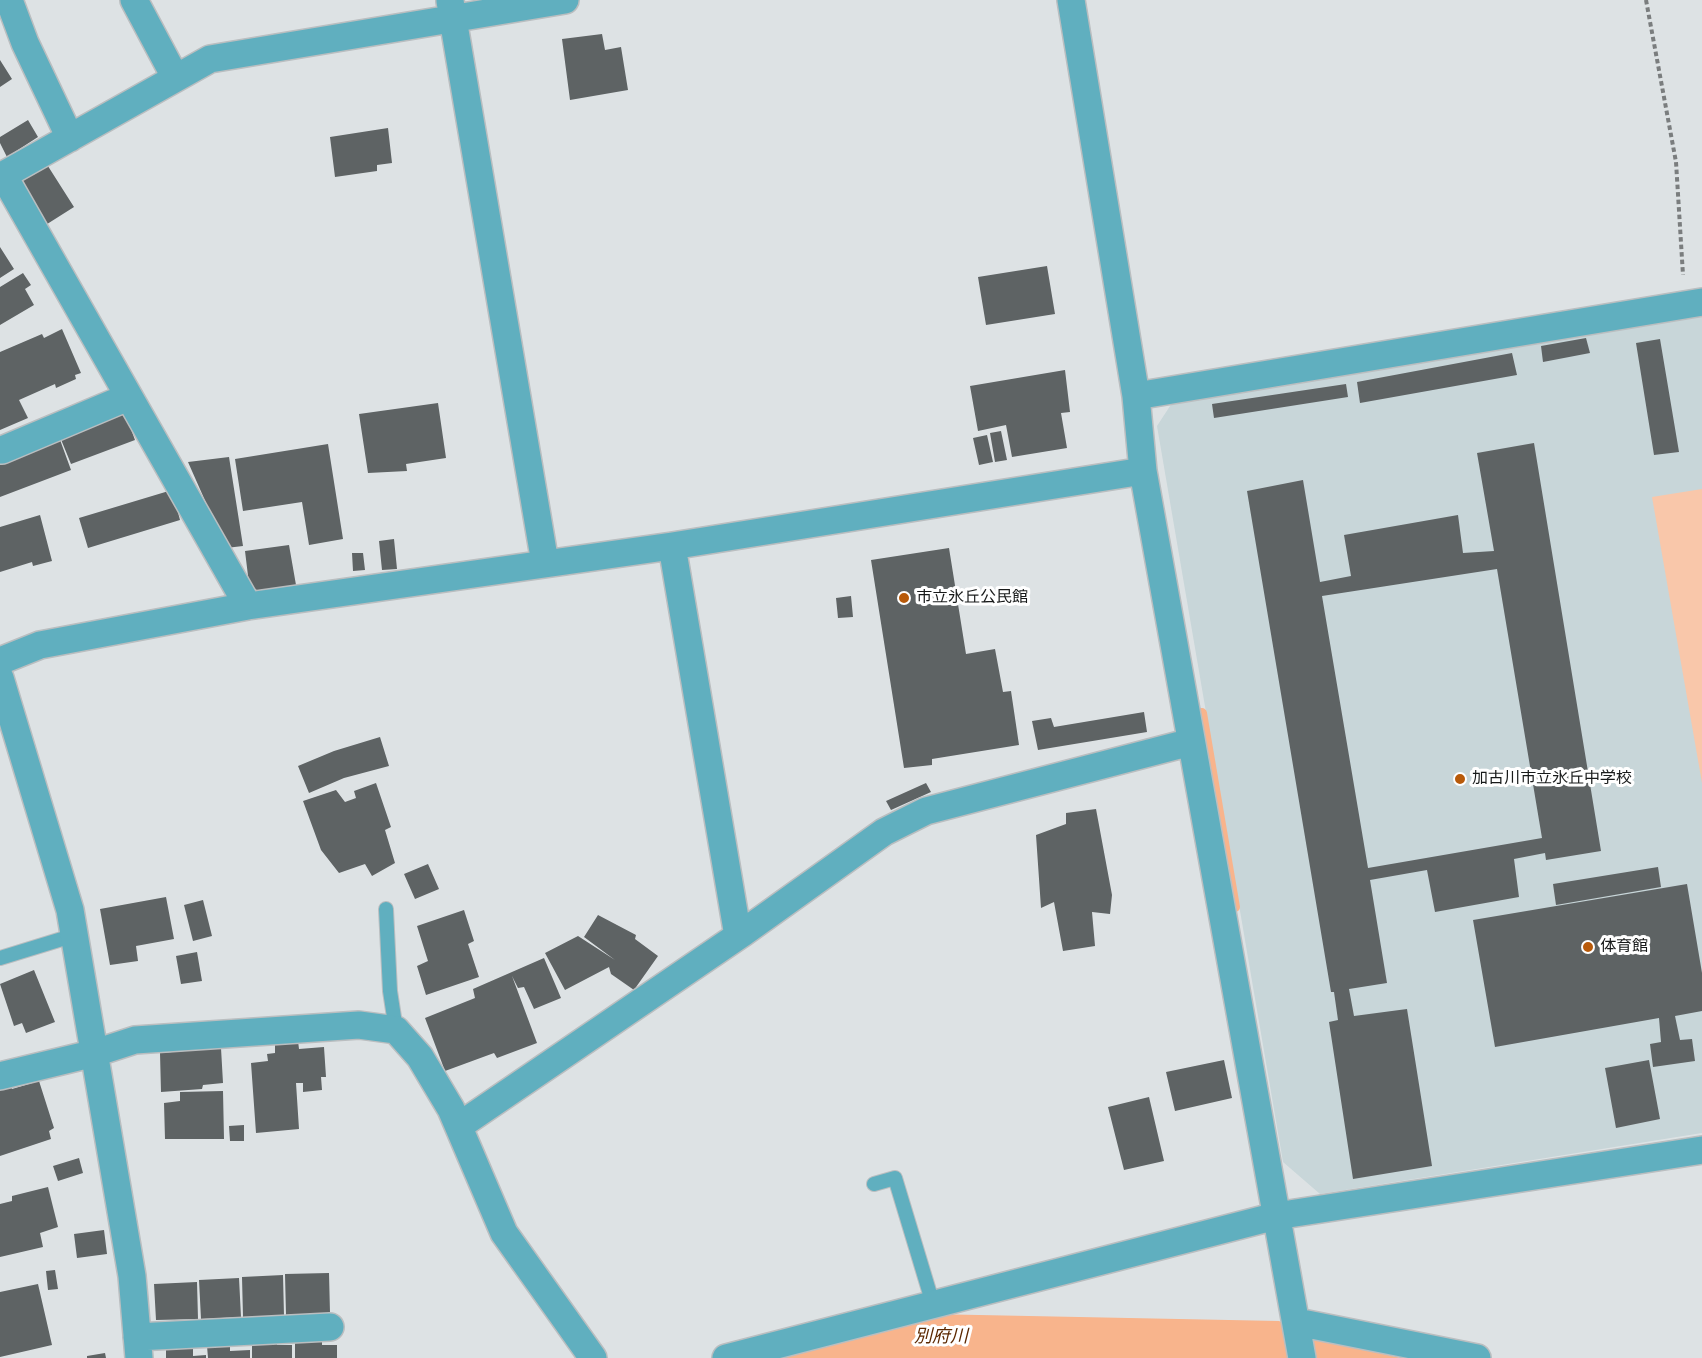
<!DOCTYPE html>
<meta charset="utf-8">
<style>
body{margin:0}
canvas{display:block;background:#dde2e4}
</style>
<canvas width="1702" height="1358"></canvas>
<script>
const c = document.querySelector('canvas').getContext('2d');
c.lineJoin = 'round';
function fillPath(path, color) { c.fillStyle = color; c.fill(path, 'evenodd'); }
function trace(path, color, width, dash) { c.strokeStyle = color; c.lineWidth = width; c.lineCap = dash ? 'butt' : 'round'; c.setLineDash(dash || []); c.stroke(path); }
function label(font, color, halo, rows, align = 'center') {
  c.font = font + ' "DM Sans","Noto Sans JP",sans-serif'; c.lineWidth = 6; c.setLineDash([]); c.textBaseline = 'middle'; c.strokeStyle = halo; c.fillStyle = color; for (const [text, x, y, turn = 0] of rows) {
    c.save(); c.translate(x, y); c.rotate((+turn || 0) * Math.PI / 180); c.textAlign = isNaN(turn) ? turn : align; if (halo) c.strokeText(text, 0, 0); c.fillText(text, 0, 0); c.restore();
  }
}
const built = new Path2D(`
 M1702,316v817l-382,61 -37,-32 -126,-736 15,-23z`);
const green = new Path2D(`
 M1702,489v294l-50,-286z`);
const water = new Path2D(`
 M929,1314l350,7 44,19 78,18h-649z`);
const stream = new Path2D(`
 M1202,713l33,194`);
const building = new Path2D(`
 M602,34l3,16 16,-3 7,43 -58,10 -8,-61z
 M0,60l12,19 -12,8z
 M28,120l10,17 -31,20 -7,-14v-6z
 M388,128l4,35 -15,2v6l-42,6 -5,-40z
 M46,163l28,44 -30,19 -27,-44z
 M0,247l14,22 -14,9z
 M1047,266l8,48 -69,11 -8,-48z
 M23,273l8,12 -6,4 9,16 -34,20v-38z
 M62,329l19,44 -6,2 1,4 -20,9 -1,-4 -36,16 9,18 -28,12v-78l42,-18 2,4z
 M1586,338l4,15 -47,9 -2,-16z
 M1660,339l19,113 -25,3 -18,-112z
 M1512,353l5,22 -157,28 -3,-21z
 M1065,370l5,42 -9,1 6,35 -55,9 -6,-32 -28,6 -8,-45z
 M1346,384l2,13 -134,21 -2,-14z
 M438,403l8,55 -40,6 1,7 -39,2 -9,-59z
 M125,413l10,27 -64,24 -11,-27z
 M1001,431l6,29 -12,2 -5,-29z
 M987,435l6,27 -14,3 -6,-27z
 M59,437l12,33 -71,27v-37z
 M1534,443l67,408 -55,9 -1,-7 -31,6 5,38 -84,15 -8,-42 -57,10 17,103 -38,6 5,27 53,-7 25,157 -79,13 -24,-157 9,-2 -4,-28h-3l-84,-501 56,-11 17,102 31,-6 -7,-41 114,-20 5,38 31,-2 -17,-98zM1497,569l45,269 -174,30 -46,-272z
 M328,444l15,95 -34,6 -7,-43 -59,9 -8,-52z
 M229,457l14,89 -17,2 -38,-86z
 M172,490l8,30 -92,28 -9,-30z
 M40,515l12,46 -19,5 -1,-4 -32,10v-45z
 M394,539l3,30 -15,1 -3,-29z
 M289,545l7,40 -38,6 -9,-7 -4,-33z
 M949,548l17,106 29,-5 8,43 8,-1 8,54 -87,14v6l-28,3 -33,-208z
 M352,553h11l2,17 -12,1z
 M851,596l2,21 -15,1 -2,-20z
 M1144,712l3,20 -109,18 -6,-29 19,-3 3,9z
 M380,737l9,29 -45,12 -35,15 -11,-27 36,-15z
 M376,783l15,44 -6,3 10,33 -23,13 -7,-12 -26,9 -18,-23 -18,-49 33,-11 9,12 11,-4 -2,-7z
 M926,783l5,9 -40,18 -5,-9z
 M1096,809l16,86 -2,19 -18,-2 3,34 -32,5 -9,-49 -13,6 -5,-73 30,-11v-11z
 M428,864l11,25 -24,10 -11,-25z
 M1658,867l3,20 -105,18 -3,-21z
 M1687,884l15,89v38l-27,5 5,24 12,-1 3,22 -42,6 -3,-23 11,-2 -2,-24 -164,29 -22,-127z
 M166,897l8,42 -38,7 2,15 -28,4 -10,-56z
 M203,900l9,36 -19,5 -9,-36z
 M464,910l10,31 -6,3 11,33 -53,18 -9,-29 11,-5 -11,-35z
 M598,915l38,20 -1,4 23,17 -24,34 -23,-16 -2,-7 -44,23 -20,-37 33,-17 37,24 -31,-23z
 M197,952l5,29 -21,3 -5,-28z
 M544,958l17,40 -27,11 -10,-22 -6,1 -6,-12 25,67 -40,15 -3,-5 -49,18 -20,-53 50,-20 -2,-9z
 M34,970l21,52 -29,11 -4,-10 -8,3 -14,-42z
 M298,1041l1,8 25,-2 2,30h-5l1,13 -19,2v-9h-7l3,46 -43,4 -5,-70 17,-2 -1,-7 8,-1v-10z
 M221,1048l2,35 -20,2 -1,4 -41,3 -1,-39z
 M1224,1060l8,38 -57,13 -9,-39z
 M1649,1060l11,59 -44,9 -11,-60z
 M39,1081l15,47 -5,3 2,8 -51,17v-67l11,-3 1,3z
 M223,1091l1,48h-59l-1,-36 16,-2v-9z
 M1149,1097l15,64 -40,9 -16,-63z
 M244,1125v16h-14l-1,-15z
 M79,1158l4,15 -25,8 -5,-15z
 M48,1187l10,40 -18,6 3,14 -43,10v-53l12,-3v-5z
 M104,1230l3,24 -30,4 -3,-24z
 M55,1270l3,19 -10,1 -2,-19z
 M329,1273l1,40 -44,2 -1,-41z
 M283,1275l1,41 -41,1 -1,-40z
 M239,1278l2,39 -40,2 -2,-39z
 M197,1282l1,37 -42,1 -2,-36z
 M38,1284l14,61 -52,12v-65z
 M322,1340v5h15v13h-42v-17z
 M252,1341h24l1,4h15v13h-40z
 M193,1344v12l13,-1v3h-40v-13z
 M230,1345v6l20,-1v8h-42l-1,-12z
 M105,1353l1,5h-19v-2z`);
const path = new Path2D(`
 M1646,0l30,162 7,113`);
const service = new Path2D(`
 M386,909l4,82 6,39
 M0,958l75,-23
 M874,1184l21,-6 38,126`);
const minor = new Path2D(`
 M9,0l16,43 45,95
 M134,0l41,77
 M1071,0l65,396 7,75 159,887
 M450,1l95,562
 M3,175l245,431
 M0,177l210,-118 355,-59
 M1136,396l566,-94
 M2,450l126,-53
 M672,546l66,390
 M0,661l40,-16 208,-39 424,-60 471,-75
 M0,678l70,232 62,366 7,82
 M0,1076l95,-23 40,-13 224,-15 37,5 24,27 31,52 53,124 89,125
 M459,1126l285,-194 140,-100 42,-21 265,-69
 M1297,1322l180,36
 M137,1337l193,-10
 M726,1358l550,-142 426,-66`);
const markers = [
 [904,598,6,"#b85a0a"],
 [1460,779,6,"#b85a0a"],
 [1588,947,6,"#b85a0a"]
];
const poiNames = [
 ["市立氷丘公民館",916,598],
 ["加古川市立氷丘中学校",1472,779],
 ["体育館",1600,947]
];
const waterNames = [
 ["別府川",941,1337]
];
fillPath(built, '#c8d6d9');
fillPath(green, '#f9c7aa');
fillPath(water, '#f8b48c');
trace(stream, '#f8b48c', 10);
fillPath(building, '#5e6364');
trace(service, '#babec0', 16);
trace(minor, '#babec0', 30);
trace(path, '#7a7d7e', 4, [4.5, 3]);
trace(service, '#60afbf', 14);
trace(minor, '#60afbf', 27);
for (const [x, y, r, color] of markers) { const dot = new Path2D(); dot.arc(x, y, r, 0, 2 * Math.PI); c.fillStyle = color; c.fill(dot); trace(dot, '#fff', 2); }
label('16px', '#181a1a', '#fff', poiNames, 'left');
label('italic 18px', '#5c2800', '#fff', waterNames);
</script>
